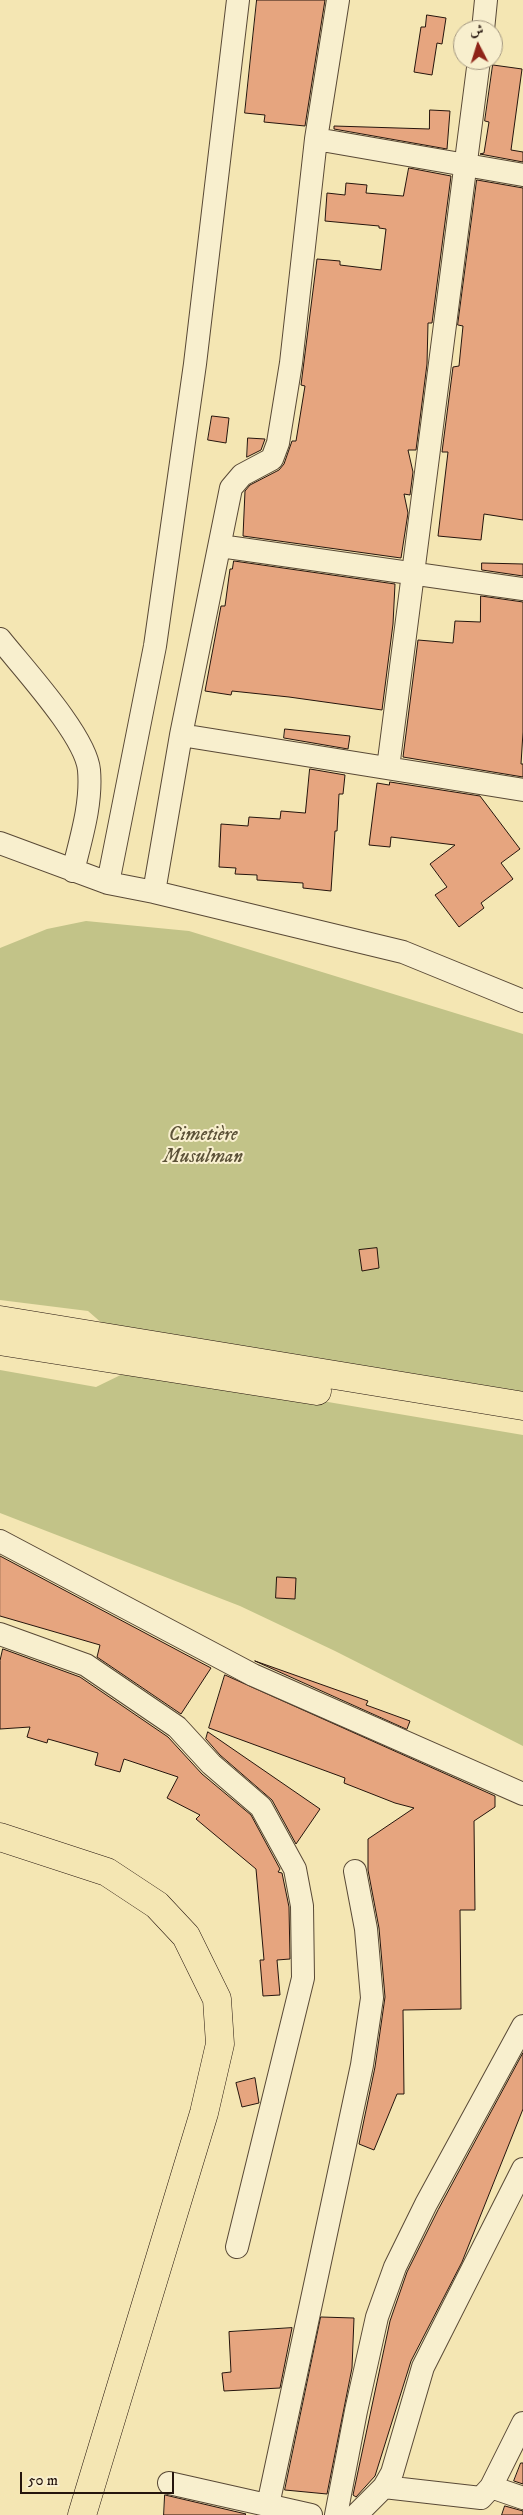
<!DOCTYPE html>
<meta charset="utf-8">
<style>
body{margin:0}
#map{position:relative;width:523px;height:2515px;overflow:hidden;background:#f4e6b3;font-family:"IM FELL DW Pica",Amiri,serif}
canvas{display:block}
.north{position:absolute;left:453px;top:20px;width:50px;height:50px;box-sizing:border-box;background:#f8efce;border:1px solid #a49881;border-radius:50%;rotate:355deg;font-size:14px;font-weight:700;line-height:20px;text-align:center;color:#25150d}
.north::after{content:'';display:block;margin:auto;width:18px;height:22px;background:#8f2418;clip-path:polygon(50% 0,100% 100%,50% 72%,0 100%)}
.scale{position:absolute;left:20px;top:2472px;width:154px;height:22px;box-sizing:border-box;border:2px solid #25150d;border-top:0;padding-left:6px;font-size:15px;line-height:18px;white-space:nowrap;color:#25150d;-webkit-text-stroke:4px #f8efce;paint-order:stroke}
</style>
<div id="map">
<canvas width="523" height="2515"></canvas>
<div class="north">ش</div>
<div class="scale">50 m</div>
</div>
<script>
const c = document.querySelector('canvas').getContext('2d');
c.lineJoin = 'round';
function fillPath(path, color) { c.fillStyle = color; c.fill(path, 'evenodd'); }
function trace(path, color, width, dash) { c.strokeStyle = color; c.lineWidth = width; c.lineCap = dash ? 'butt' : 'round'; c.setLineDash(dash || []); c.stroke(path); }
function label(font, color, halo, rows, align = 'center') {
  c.font = font + ' "IM FELL DW Pica",serif'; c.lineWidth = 4; c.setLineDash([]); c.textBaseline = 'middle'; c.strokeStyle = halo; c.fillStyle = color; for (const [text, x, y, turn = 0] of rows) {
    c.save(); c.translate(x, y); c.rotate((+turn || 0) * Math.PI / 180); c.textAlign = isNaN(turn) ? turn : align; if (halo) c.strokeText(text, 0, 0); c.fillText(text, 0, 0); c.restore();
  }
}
const green = new Path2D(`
 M86,921l103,10 334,103v365l-404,-61 -31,-27 -88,-11v-352l47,-19z
 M133,1369l390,66v311l-188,-95 -95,-45 -240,-93v-143l96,17z`);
const building = new Path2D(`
 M257,0h68l-20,126 -41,-4 1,-7 -20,-2z
 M427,15l19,3 -4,26 -5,-1 -5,32 -18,-3 7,-45h4z
 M493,65l29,4 -11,81 12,2v10l-43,-8 4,-1 5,-31 -4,-1z
 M430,110l20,1 -3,38 -113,-20v-3l95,3z
 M409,168l42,8 -19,147h-4l-1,41 -11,86h-8l5,22 -3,23 -6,-1 4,19 -7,45 -158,-22 2,-45 5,-6 29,-15 5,-6 8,-23h4l9,-55 -4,-1 16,-126 23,2v4l41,5 5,-41 -7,-1v-2l-54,-5 2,-28 18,2 1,-12 21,2 -1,8 37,3z
 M477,180l46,8v332l-39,-6 -3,26 -43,-4 10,-84h-6l11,-85 6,-1 4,-40 -5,-1z
 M212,416l17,2 -3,25 -18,-3z
 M248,438l17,1 -4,11 -14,7z
 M234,561l161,23 -2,40 -11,86 -93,-13 -57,-6 -1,4 -26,-4 16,-85h4l5,-37h2z
 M482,563l41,1v12l-41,-6z
 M481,596l42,6v130l-2,32h2v13l-120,-20 15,-117 35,3 2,-22 25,1z
 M285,729l65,7 -2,13 -64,-11z
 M310,769l35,6 -2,19h-4l-2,37h-2l-4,60 -28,-3v-5l-46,-3v-5l-22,-1 1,-6 -17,-1 2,-43 27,2 1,-9 31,2 1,-8 24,2z
 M390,782l90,14 40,53 -19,14 12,16 -32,24 3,5 -25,19 -24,-32 12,-8 -17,-23 25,-19 -64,-8 -1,10 -21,-2 8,-62 12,2z
 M377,1248l2,20 -17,3 -3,-21z
 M0,1556l211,112 -30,46 -84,-57 3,-12 -100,-29z
 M277,1577l19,1 -1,21 -19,-1z
 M3,1649l77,28 88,60 34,37 49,41 29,54 -2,3 4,1 7,34 1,52 -13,1 3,35 -17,1 -3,-36h4l-8,-91 -60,-50 4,-4 -33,-17 11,-21 -54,-18 -4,13 -25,-7 3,-12 -50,-14 -1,4 -20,-6 3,-10 -30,2v-68z
 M255,1661l113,40 -2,4 44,16 -3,8z
 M225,1675l270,121v11l-21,14 1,89h-15l1,99 -58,1 1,84h-7l-23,56 -15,-6 16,-77 10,-70 -6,-69 -11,-58v-31l46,-31 -19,-5 -51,-20 1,-5 -136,-50z
 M208,1732l112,77 -24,35 -24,-44 -52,-45 -14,-16z
 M523,2053v56l-61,153 -51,99 -36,115 -19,21 -3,-2 37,-174 17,-49 31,-62z
 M255,2078l4,25 -17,4 -6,-24z
 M321,2317l33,1 -2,50 -25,126 -42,-4z
 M292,2328l-12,60 -56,3 -2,-18 9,-1 -2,-40z
 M521,2463h2v21l-9,-3z
 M165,2495l81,19 -1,1h-81z
 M505,2506l18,5v4h-21z`);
const minor = new Path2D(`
 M483,30l3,-30
 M316,139l207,36
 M220,546l303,43
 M0,639c23,29 86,97 89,131 3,34 -8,68 -16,101
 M181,735l342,55
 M388,768l91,-708
 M0,843l108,40 46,9 249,60 120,49
 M108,883l47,-237 40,-282 43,-364
 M154,892l27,-157 50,-247 11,-13 30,-16 6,-16 13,-80 25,-224 22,-139
 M0,1541l253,134 270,119
 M0,1634l86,31 91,62 34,37 50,43 34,62 7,37 1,72 -66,269
 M169,2483l142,32
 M384,2487l8,-14 31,-106 100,-198
 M491,2487l32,-64
 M268,2505l94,-440 10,-67 -6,-69 -11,-58
 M336,2515l20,-104 21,-94 18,-50 31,-63 97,-178
 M356,2515l28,-28 97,11 10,-11 32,11`);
const major = new Path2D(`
 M0,1837l107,35 50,33 29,31 31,63 3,45 -16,69 -122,402`);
const highway = new Path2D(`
 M0,1320l523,86
 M0,1341l317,50`);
const parkNames = [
 ["Cimetière",203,1136],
 ["Musulman",203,1158]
];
fillPath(green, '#c2c388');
fillPath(building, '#e6a57f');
trace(building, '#25150d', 1);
trace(minor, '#594936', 24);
trace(major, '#25150d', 29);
trace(highway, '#25150d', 29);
trace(minor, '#f8efce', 22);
trace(major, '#f4e6b3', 28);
trace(highway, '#f4e6b3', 28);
label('italic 19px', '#5c5238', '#f8efce', parkNames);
</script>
